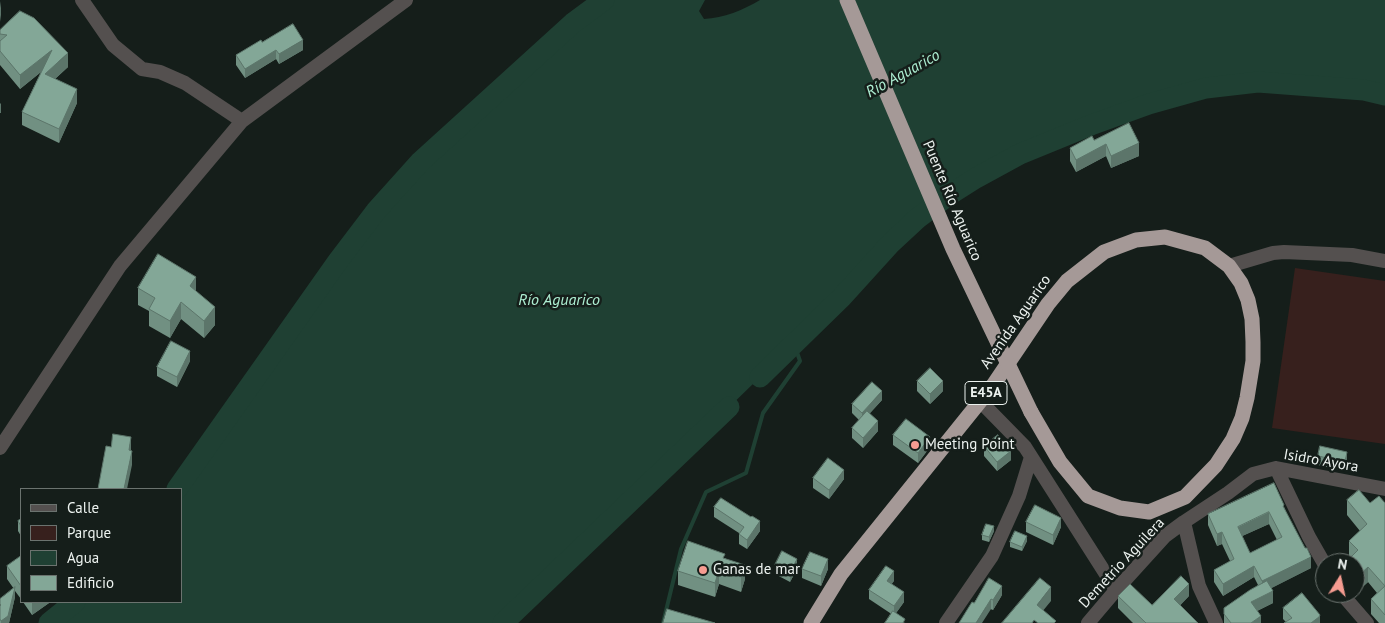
<!DOCTYPE html>
<meta charset="utf-8">
<style>
body{margin:0}
#map{position:relative;width:1385px;height:623px;overflow:hidden;background:#151e1a;font-family:"PT Sans",sans-serif}
canvas{display:block}
.legend{position:absolute;left:20px;top:488px;width:162px;height:115px;box-sizing:border-box;background:#151e1a;border:1px solid #6b736f;margin:0;padding:6px 9px;list-style:none;font-size:15px;color:#ecf2ef}
.legend li{display:flex;align-items:center;gap:10px;height:25px}
.legend b{width:25px;border:1px solid #6b736f}
.north{position:absolute;left:1315px;top:553px;width:50px;height:50px;box-sizing:border-box;background:#151e1a;border:1px solid #6b736f;border-radius:50%;rotate:10deg;font-size:14px;font-weight:700;line-height:20px;text-align:center;color:#ecf2ef}
.north::after{content:'';display:block;margin:auto;width:18px;height:22px;background:#f59c91;clip-path:polygon(50% 0,100% 100%,50% 72%,0 100%)}
</style>
<div id="map">
<canvas width="1385" height="623"></canvas>
<ul class="legend">
<li><b style="height:6px;background:#54504f"></b>Calle</li>
<li><b style="height:14px;background:#37201d"></b>Parque</li>
<li><b style="height:14px;background:#1f4033"></b>Agua</li>
<li><b style="height:14px;background:#83a797"></b>Edificio</li>
</ul>
<div class="north">N</div>
</div>
<script>
const c = document.querySelector('canvas').getContext('2d');
c.lineJoin = 'round';
function fillPath(path, color) { c.fillStyle = color; c.fill(path, 'evenodd'); }
function trace(path, color, width, dash) { c.strokeStyle = color; c.lineWidth = width; c.lineCap = dash ? 'butt' : 'round'; c.setLineDash(dash || []); c.stroke(path); }
function label(font, color, halo, rows, align = 'center') {
  c.font = font + ' "PT Sans",sans-serif'; c.lineWidth = 5; c.setLineDash([]); c.textBaseline = 'middle'; c.strokeStyle = halo; c.fillStyle = color; for (const [text, x, y, turn = 0] of rows) {
    c.save(); c.translate(x, y); c.rotate((+turn || 0) * Math.PI / 180); c.textAlign = isNaN(turn) ? turn : align; if (halo) c.strokeText(text, 0, 0); c.fillText(text, 0, 0); c.restore();
  }
}
const green = new Path2D(`
 M1295,268l90,13v163l-113,-16z`);
const water = new Path2D(`
 M604,0h101l-6,11 5,8c20,-1 39,-9 56,-19h625v95l-21,-5 -106,-8 -52,6 -57,16 -58,21 -71,29 -44,24 -30,19 -28,21 -27,25 -49,54 -48,47 -114,111 -177,168h-454l26,-21h106v-113h-4l161,-228 38,-50 44,-49 153,-139z`);
const stream = new Path2D(`
 M663,623l18,-74 25,-57 40,-19 17,-60 37,-52 -7,-20`);
const river = new Path2D(`
 M760,377l82,-80 49,-54 27,-25 28,-21 30,-19 44,-24 71,-29 58,-21 57,-16 52,-6 106,8 21,5
 M177,489l161,-228 38,-50 44,-49 153,-139 31,-23
 M49,623l26,-21
 M503,623l226,-216`);
const minor = new Path2D(`
 M82,0l31,45 29,24 18,3 25,11 57,38
 M1229,266l44,-13 11,-1 68,3 33,6
 M980,401l45,46 91,143
 M0,448l120,-182 122,-145 164,-121
 M1276,468l33,69 16,28
 M1184,522l15,64 17,37
 M1341,593l26,30
 M946,623l46,-67 27,-60 12,-39
 M1088,623l28,-33 49,-54 19,-14 44,-29 25,-19 23,-6 109,21`);
const highway = new Path2D(`
 M811,623l30,-49 153,-190 54,-80 19,-23 37,-29 32,-12 29,-3 40,11 24,18 12,17 7,17 4,19 1,23v19l-6,37 -5,20 -9,21 -17,26 -31,32 -36,15 -29,-4 -32,-12 -28,-34 -29,-50`);
const highwayBridge = new Path2D(`
 M847,0l106,249 78,163`);
const wall = new Path2D(`
 M0,30l68,37 -13,12 22,24 -18,40 -37,-18v-13l19,-40 -21,17 -20,-24z
 M262,42l41,8 -24,14 -3,-5 -31,19 -9,-13v-10z
 M1094,140l45,16 -28,12 -5,-12 -30,16 -6,-11v-13z
 M138,288l58,3 19,34 -11,13 -23,-19 -11,19 -21,-12v-15l-11,-6z
 M190,361l-13,26 -20,-11v-9z
 M917,381l26,10 -13,13 -13,-13z
 M882,400l-13,14 9,17 -15,17 -11,-10v-10l7,-8 -7,-7v-9z
 M893,435l37,12 -12,16 -25,-18z
 M984,446l27,14 -14,11 -13,-15z
 M1318,456l29,5 -2,10 -27,-6z
 M813,478l31,1 -15,20 -16,-11z
 M1347,500l23,3h15v120h-6l-8,-9v-15l6,-6 -9,-11 -11,10 -2,-3v-26l-6,-7v-15l11,-10 -13,-16z
 M714,507l46,24 -13,18 -8,-5v-11l-25,-16z
 M1284,507l27,61 -40,20 2,15 -16,8 4,12h-37v-9l34,-29 -4,-8 -31,19 -9,-14v-12l16,-9 -8,-17 -5,2 -9,-21v-11zM1269,524l8,16 -27,13 -8,-17z
 M21,519v17l-3,-5v-10z
 M1026,522l35,5 -8,18 -27,-13z
 M994,531l-5,11 -7,-2v-5z
 M1027,541l-5,10 -12,-4v-5z
 M21,556v43l-6,-8v6l-6,26h-9v-24l14,-10 -7,-10v-13z
 M725,558l20,21 -4,13 -22,-8 -4,13 -37,-12v-14z
 M775,565l22,4 -7,13 -15,-8z
 M802,569h26l-7,17 -19,-8z
 M894,581l-3,3 13,18 -8,11 9,10 -36,-24v-9z
 M1002,595l-9,15 -19,-7z
 M1118,596l34,9 37,-9 -9,9 18,18h-65l-15,-15z
 M23,602h26v1l-17,12z
 M1283,608l37,15 -34,-1 -3,-3z`);
const shadedWall = new Path2D(`
 M1,1v14l-1,7v-14z
 M303,40v10l-24,14v-10z
 M52,50v13l-32,26v-14z
 M276,50v9l-31,19v-9z
 M68,53v14l-23,21v-14z
 M77,89v14l-18,40v-14z
 M1,103v10h-1v-9z
 M1139,143v13l-28,12v-12z
 M1106,144v12l-30,16v-12z
 M196,277v17l-6,-8z
 M181,302v17l-11,19v-17z
 M215,307v18l-11,13v-17z
 M190,351v10l-13,26v-10z
 M943,381v10l-13,13v-10z
 M882,391v9l-20,22v-9z
 M878,421v10l-15,17v-10z
 M131,437v14l-2,-1z
 M930,437v10l-12,16v-10z
 M132,451v14l-5,24h-3z
 M1011,451v9l-14,11v-9z
 M1347,452v9l-2,10v-9z
 M844,470v9l-15,20v-9z
 M1269,512v12l-31,14v-11z
 M1061,518v9l-8,18v-10z
 M760,521v10l-13,18v-9z
 M994,526v5l-5,11v-5z
 M1222,532v12l-5,2v-12z
 M1027,536v5l-5,10v-4z
 M1311,557v11l-49,25v-12z
 M797,559v10l-7,13v-9z
 M828,559v10l-7,17v-10z
 M745,565v14l-4,13v-15z
 M1254,566v11l-31,19v-12z
 M1368,567v15l-11,10v-15z
 M719,570v14l-4,13v-14z
 M894,571v10l-7,10v-10z
 M1189,584v12l-15,16v-13z
 M1002,586v9l-9,15v-10z
 M15,587v10l-6,26h-8v-2z
 M1051,587v14l-14,17v-13z
 M1273,591v12l-22,11v-12z
 M904,592v10l-10,14v-10z
 M991,599v10l-9,14h-6z
 M32,602h17v1l-17,12z
 M1320,615v8h-9z
 M1261,616v7h-10z`);
const building = new Path2D(`
 M20,11l14,7 34,35 -23,21 32,15 -18,40 -37,-17 30,-62 -32,25 -20,-24v-10l7,-6 -7,-1v-4z
 M293,24l10,16 -24,14 -3,-4 -31,19 -9,-14 25,-15 1,2z
 M1129,123l10,20 -28,13 -5,-12 -30,16 -6,-12 22,-12 2,4z
 M158,254l38,23 -6,9 25,21 -11,14 -23,-19 -11,19 -21,-12 6,-11 -17,-10z
 M171,341l19,10 -13,26 -20,-10z
 M930,368l13,13 -13,13 -13,-13z
 M872,382l10,9 -20,22 -10,-9z
 M867,411l11,10 -15,17 -11,-10z
 M906,419l24,18 -12,16 -25,-18z
 M113,434l18,3 -2,13 3,1 -8,38h-26l8,-43 5,1z
 M998,435l13,16 -14,11 -13,-16z
 M1320,446l27,6 -2,10 -27,-6z
 M828,458l16,12 -15,20 -16,-12z
 M1274,483l10,22 -1,1 22,42h2l4,9 -49,24 -8,-15 -31,18 -9,-14 20,-11 -12,-27 -5,2 -9,-20zM1269,512l13,25 -32,16 -12,-26z
 M1359,490l11,13 9,-7 6,7v112l-14,-16 14,-13 -17,-19 -11,10 -2,-3v-11h-10l13,-13 -9,-9 18,-17 -20,-24z
 M721,498l30,19 1,-1 8,5 -13,19 -8,-6 5,-7 -30,-20z
 M1035,505l26,13 -8,17 -27,-13z
 M21,519v7l-3,-5z
 M986,524l8,2 -5,11 -7,-2z
 M1015,531l12,5 -5,11 -12,-5z
 M688,541l37,13 -2,4 22,7 -4,12 -22,-7 -4,13 -37,-12z
 M782,551l15,8 -7,14 -15,-8z
 M810,552l18,7 -7,17 -19,-7z
 M21,556v30l-14,-20z
 M886,566l8,5 -7,10 17,11 -10,14 -25,-16z
 M1181,576l8,8 -15,15 24,24h-52l-28,-27 12,-12 22,21z
 M989,578l13,8 -9,14 -2,-1 -15,24h-17l13,-21 2,1z
 M1040,578l11,9 -14,18 19,16 -2,2h-16l-4,-3 -2,3h-30z
 M1267,581l6,10 -22,11 10,14 -10,7h-20l-7,-9v-6l26,-18z
 M15,587l-7,29 -7,5 -1,-2v-13l1,-1 -1,-1v-5z
 M1302,593l18,22 -1,2 -8,6h-27l8,-5 -9,-10z
 M667,609l48,14h-52z
 M893,611l12,8 -2,4h-18z`);
const markers = [
 [915,445,5,"#f59c91"],
 [703,570,5,"#f59c91"]
];
const shields = [
 [986,393,42]
];
const shieldNames = [
 ["E45A",986,393]
];
const streetNames = [
 ["Puente Río Aguarico",952,201,67],
 ["Avenida Aguarico",1016,322,-55],
 ["Isidro Ayora",1321,461,10],
 ["Demetrio Aguilera",1122,563,-47]
];
const poiNames = [
 ["Meeting Point",925,445],
 ["Ganas de mar",713,570]
];
const waterNames = [
 ["Río Aguarico",903,74,-29],
 ["Río Aguarico",559,300]
];
fillPath(green, '#37201d');
fillPath(water, '#1f4033');
trace(stream, '#1f4033', 4);
trace(river, '#1f4033', 21);
trace(minor, '#54504f', 14);
trace(highway, '#a59997', 15);
trace(highwayBridge, '#a59997', 15);
fillPath(wall, '#719082');
fillPath(shadedWall, '#5c756a');
fillPath(building, '#83a797');
trace(building, '#5c756a', 1);
for (const [x, y, r, color] of markers) { const dot = new Path2D(); dot.arc(x, y, r, 0, 2 * Math.PI); c.fillStyle = color; c.fill(dot); trace(dot, '#151e1a', 2); }
for (const [x, y, w] of shields) { const box = new Path2D(); box.roundRect(x - w / 2, y - 11.5, w, 23, 4); c.fillStyle = '#151e1a'; c.fill(box); trace(box, '#ecf2ef', 1); }
label('bold 14px', '#ecf2ef', null, shieldNames);
label('15px', '#ecf2ef', '#151e1a', streetNames);
label('15px', '#ecf2ef', '#151e1a', poiNames, 'left');
label('italic 16px', '#adeed2', '#151e1a', waterNames);
</script>
